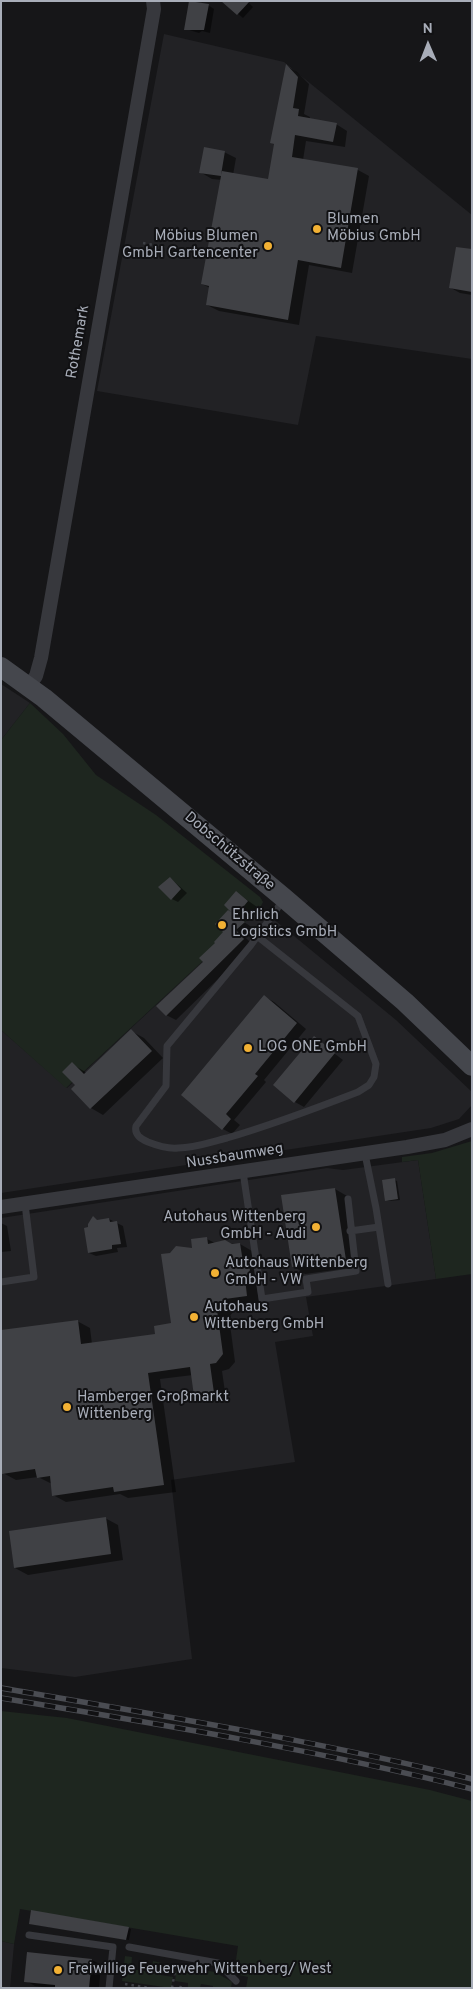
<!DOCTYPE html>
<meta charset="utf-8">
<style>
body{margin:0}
#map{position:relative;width:473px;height:1989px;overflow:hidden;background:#161618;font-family:Overpass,sans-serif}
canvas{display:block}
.frame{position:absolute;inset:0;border:2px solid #a8adb8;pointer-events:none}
.north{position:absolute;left:403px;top:20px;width:50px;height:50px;-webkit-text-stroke:4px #111113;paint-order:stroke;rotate:359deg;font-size:14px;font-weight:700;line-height:20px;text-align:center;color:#a8adb8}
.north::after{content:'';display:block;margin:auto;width:18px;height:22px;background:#a8adb8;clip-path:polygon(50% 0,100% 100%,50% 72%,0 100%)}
</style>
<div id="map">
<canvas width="473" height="1989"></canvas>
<div class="frame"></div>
<div class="north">N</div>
</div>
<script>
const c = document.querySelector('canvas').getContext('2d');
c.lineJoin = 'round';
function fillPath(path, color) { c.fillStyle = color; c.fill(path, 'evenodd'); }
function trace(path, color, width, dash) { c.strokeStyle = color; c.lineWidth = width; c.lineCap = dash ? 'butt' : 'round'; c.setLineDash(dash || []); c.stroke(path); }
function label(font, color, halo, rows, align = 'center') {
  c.font = font + ' Overpass,sans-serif'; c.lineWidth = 4; c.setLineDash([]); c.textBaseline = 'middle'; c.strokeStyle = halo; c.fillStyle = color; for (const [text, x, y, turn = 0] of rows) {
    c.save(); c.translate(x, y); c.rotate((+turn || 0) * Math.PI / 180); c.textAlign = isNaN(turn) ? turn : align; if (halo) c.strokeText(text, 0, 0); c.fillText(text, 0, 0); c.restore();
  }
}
const built = new Path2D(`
 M164,34l120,28 188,153v144l-156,-23 -18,89 -201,-34z
 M1,684l29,19 -29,37z
 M260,908l136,112 76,72v13l-13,14 -28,9 -430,65v-163l66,58z
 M418,1160l18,119 -130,18 7,39 -38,6 20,120 -124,18 21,179 -117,18 -74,-9v-450l326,-50 16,2z
 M1,1941l13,3 -4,44h-9z`);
const green = new Path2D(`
 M30,703l33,31 33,41 60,40 104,82 3,5 -3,6 -194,180 -65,-58v-290z
 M472,1141v133l-36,5 -18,-119 -16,2v-5l30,-4z
 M1,1711l66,7 363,72 42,11v187h-226l2,-11 -14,-3 4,-28 -218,-37 -6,35 -13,-3z
 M125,1956l7,1 -1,12 20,3 2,-11 9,2 -1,12 12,2 -2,11 -49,-7z
 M177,1966l38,6 17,10 -1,6h-18v-2l-12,-2 -1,4h-12v-5l-13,-2z`);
const shadow = new Path2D(`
 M223,1h24l6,6 -10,11z
 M208,5l6,4 -4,24 -8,-2 -3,2 -13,-4z
 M287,66l10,6 12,12 -5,30 6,3 -1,3 27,4 11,7 -2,16 -39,-6 -3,19 55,10 11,6 -17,97 -43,-8 -10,60 -80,-14 -12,-6 3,-17 -8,-4 20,-104 -10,-1 -12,-7 24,-20 12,6 -3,17 36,6 6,-36 -3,-2z
 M472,251v44l-12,-2 -9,-5z
 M170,878l17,15 -9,9 -6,-3z
 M236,892l21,15 -13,15 9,6 -9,8 9,9 -77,75 -10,-5 59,-83 9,-17z
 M265,997l9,5 32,27 -42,51 2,2 -32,38 6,5 -8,9 -9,-5 -40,-34z
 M131,1031l13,7 19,20 -60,57 -12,-7 -19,-19 4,-4 -4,-21 15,9z
 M314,1038l29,22 -39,47 -9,-5z
 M394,1180l3,1 3,19 -11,1 -3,-1z
 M335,1189l12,7 10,71 -52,7 -12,-8z
 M109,1219l14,7 4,21 -10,1 1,4 -22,4 -7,-3z
 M1,1223l6,3 4,25 -10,1z
 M207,1239l8,4 25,1 12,7 7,51 -21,4 -9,11 6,45 -6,7 -7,2 4,28 -18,3 -13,-7 -2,-20 -33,4 16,113 -48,6 -8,-4 -54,8 -13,-7 -1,-11 -14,-7 -22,3 -13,-7 -2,-15v-126l76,-11 13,7 2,16 64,-9 16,-11 22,-75z
 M105,1518l13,7 5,35 -95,15 -13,-7z
 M30,1924l98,4 3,1 -2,11z
 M92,1960l9,5 -2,23h-50l-14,-2 -9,-5z`);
const building = new Path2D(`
 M189,1l20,3 -5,26h-20z
 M221,1h29l-13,14z
 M286,64l12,13 -5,31 6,1 -1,7 39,7 -4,19 -38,-7 -3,22 66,11 -17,100 -43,-8 -10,60 -82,-15 3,-19 -8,-2 20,-108 -22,-3 5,-26 21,4 -4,24 1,-4 46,8 6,-35 -4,-1z
 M456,247l16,2v43l-23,-4z
 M170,877l11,12 -10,11 -13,-13z
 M236,891l12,10 -12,15 9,6 -9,8 8,9 -78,77 -10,-10 47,-44 -4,-4 16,-15 -1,-1 9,-10 -8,-8 13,-14 3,2 -7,-7z
 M264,995l33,28 -42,51 3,2 -32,38 5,5 -9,11 -41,-35z
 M131,1029l21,22 -62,58 -19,-20 4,-4 -13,-13 10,-10 12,12z
 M314,1036l21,17 -41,50 -21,-18z
 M395,1178l3,21 -13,2 -3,-21z
 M335,1188l11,72 -54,7 -11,-72z
 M93,1216l4,4 12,-2 1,4 7,-1 4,23 -9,1v4l-24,4 -4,-25 4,-1v-3z
 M207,1237l1,7 17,-4 7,4 8,-1 3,19 5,3 2,5 -5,8 2,18 -22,3 -8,11 6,44 -7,9 -6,1 4,29 -20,3 -4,-29 -42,6 16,112 -50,7 -1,-5 -61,9 -2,-20 -13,2 -2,-9 -33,5 -1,-144 77,-10 3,24 74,-10 -1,-8 17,-3 -10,-69 9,-1 6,-7 16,2 -1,-9z
 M106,1517l5,37 -97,14 -5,-37z
 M31,1910l98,17 -3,13 -97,-16z
 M27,1952l65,7 -3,29h-34v-3l-31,-3z`);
const path = new Path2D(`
 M143,243l35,7
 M125,1984l25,4
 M172,1988l4,-23
 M180,1988l1,-2`);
const lane = new Path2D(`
 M257,936l101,80 18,48 -2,13 -5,8 -11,7c-44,17 -86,33 -131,46 -16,4 -32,10 -49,10 -10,1 -20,-2 -30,-6 -7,-3 -14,-7 -12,-16l30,-40 1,-40 84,-101 33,-46
 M365,1154l11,54 12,76
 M243,1172l19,127 46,-7 -2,-13 50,-8 -8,-72
 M350,1231l29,-4
 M1,1282l33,-5 -9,-73
 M29,1935l84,12 -4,41
 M129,1947l89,16 18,18`);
const street = new Path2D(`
 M29,686l7,-10 5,-18 113,-649 -1,-8
 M1,1207l406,-60 38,-7 27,-11`);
const secondary = new Path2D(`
 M1,667l43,31 240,200 121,104 67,64`);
const rail = new Path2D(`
 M1,1688c158,27 316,53 471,91
 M1,1698c158,26 316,52 471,91`);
const markers = [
 [317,229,5,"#f2b134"],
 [268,246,5,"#f2b134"],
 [222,925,5,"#f2b134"],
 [248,1048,5,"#f2b134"],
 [316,1227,5,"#f2b134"],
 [215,1273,5,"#f2b134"],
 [194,1317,5,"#f2b134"],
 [67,1407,5,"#f2b134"],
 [58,1970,5,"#f2b134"]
];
const poiNames = [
 ["Blumen",327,220],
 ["Möbius GmbH",327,237],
 ["Möbius Blumen",258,237,"right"],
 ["GmbH Gartencenter",258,254,"right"],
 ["Ehrlich",232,916],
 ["Logistics GmbH",232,933],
 ["LOG ONE GmbH",258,1048],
 ["Autohaus Wittenberg",306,1218,"right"],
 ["GmbH - Audi",306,1235,"right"],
 ["Autohaus Wittenberg",225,1264],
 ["GmbH - VW",225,1281],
 ["Autohaus",204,1308],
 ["Wittenberg GmbH",204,1325],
 ["Hamberger Großmarkt",77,1398],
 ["Wittenberg",77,1415],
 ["Freiwillige Feuerwehr Wittenberg/ West",68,1970]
];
const streetNames = [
 ["Rothemark",79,342,-80],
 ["Dobschützstraße",229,852,40],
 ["Nussbaumweg",235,1157,-9]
];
fillPath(built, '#222225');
fillPath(green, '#1e261f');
fillPath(shadow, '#0007');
fillPath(building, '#404145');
trace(path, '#3d3f44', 2.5, [2.5, 4]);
trace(lane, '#37383d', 7);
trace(street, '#37383d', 14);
trace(secondary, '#45474d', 20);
trace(rail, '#4a4c52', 5.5);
trace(rail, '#111113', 4, [11]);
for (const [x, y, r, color] of markers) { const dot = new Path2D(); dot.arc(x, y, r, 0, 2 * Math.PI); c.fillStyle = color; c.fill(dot); trace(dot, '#111113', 2); }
label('15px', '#a8adb8', '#111113', poiNames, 'left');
label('15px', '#a8adb8', '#111113', streetNames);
</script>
